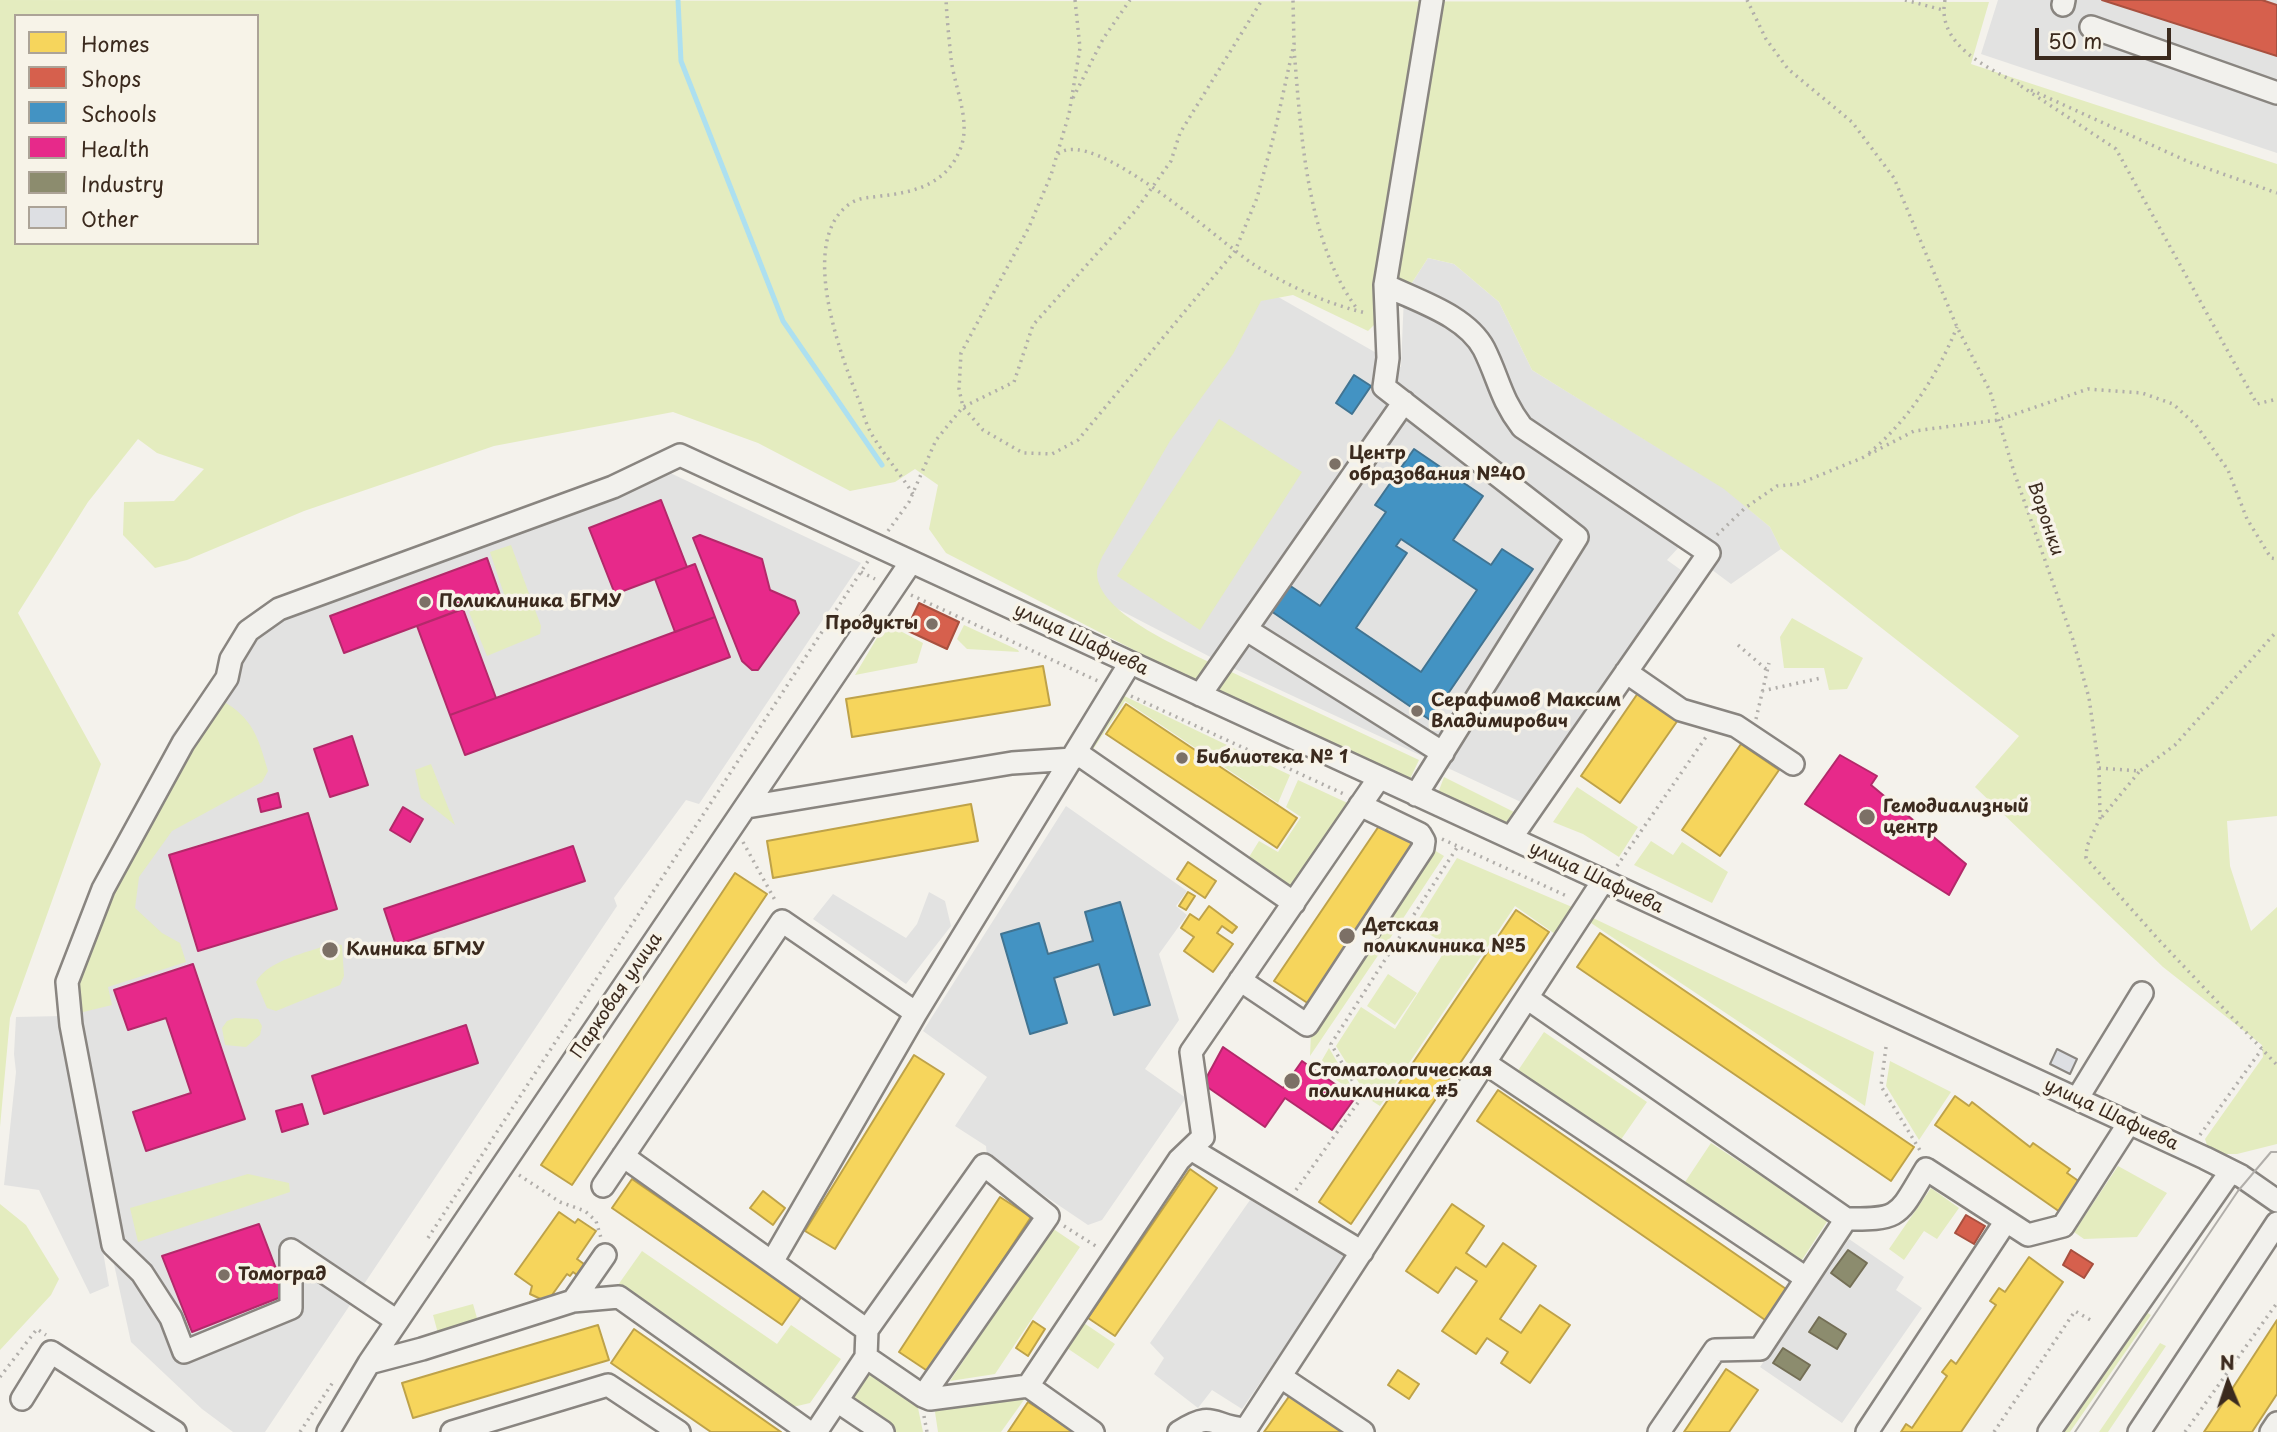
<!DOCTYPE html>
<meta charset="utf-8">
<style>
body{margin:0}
#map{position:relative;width:2277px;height:1432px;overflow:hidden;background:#f4f2ec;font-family:"Playpen Sans",sans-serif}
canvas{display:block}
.legend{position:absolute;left:14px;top:14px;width:245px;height:231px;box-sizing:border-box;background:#f7f3e8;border:2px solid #aca397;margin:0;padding:9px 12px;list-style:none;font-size:21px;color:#3b2a1e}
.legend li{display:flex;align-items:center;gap:14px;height:35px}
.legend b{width:35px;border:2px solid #aca397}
.north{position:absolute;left:2193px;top:1348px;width:70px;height:70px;-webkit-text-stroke:5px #f7f3e8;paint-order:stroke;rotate:358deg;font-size:19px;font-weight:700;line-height:28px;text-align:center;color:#3b2a1e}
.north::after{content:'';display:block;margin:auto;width:24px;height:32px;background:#3b2a1e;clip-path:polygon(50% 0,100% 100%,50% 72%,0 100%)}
.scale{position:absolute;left:2035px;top:28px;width:136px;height:32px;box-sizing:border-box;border:4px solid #3b2a1e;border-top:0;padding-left:9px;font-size:21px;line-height:24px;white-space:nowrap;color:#3b2a1e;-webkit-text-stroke:5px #f7f3e8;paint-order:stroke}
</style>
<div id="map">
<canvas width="2277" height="1432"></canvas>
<ul class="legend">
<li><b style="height:19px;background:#f6d55c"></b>Homes</li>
<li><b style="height:19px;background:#d6604d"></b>Shops</li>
<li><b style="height:19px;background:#4393c3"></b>Schools</li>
<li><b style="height:19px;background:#e7298a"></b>Health</li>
<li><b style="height:19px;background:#8c8c6e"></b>Industry</li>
<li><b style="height:19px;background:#dddfe3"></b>Other</li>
</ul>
<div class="north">N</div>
<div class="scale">50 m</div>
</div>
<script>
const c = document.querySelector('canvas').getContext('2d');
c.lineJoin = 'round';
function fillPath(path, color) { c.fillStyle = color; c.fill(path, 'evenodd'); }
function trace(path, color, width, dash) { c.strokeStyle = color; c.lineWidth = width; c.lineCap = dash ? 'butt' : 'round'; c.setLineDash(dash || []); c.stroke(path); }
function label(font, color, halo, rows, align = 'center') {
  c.font = font + ' "Playpen Sans",sans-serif'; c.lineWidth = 7; c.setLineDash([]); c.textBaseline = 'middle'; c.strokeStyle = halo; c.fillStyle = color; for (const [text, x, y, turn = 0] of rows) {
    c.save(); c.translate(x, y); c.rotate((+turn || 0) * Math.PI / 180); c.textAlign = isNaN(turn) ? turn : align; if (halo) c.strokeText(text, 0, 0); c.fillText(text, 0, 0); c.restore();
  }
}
const built = new Path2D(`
 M1998,0h279v153l-296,-99z
 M1428,258l26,6 45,38 33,68 192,118 46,39 11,22 -50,35 -51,-38 -13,14 14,10 -158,233 -301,-140 -166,-86 203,-291 142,81 3,-72z
 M666,471l195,92 -162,241 -13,-4 -72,98 3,8 -352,526h-32l-31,-23 -71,-67 -61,-279 39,223 -19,8 -51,-104 -35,-5 12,-113 -2,-18 2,-37 46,-1 18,-95 93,-188 26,-31 48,-80z
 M1066,806l121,85 -11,15 11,9 -28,39 20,66 -34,49 41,29 -84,122 -14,5 -101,-68 -1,-11 -31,-20 32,-49 -64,-46z
 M929,892l16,9 6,25 -45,58 -93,-65 20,-25 73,44 11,-14z
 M1250,1200l97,57 -105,152 -30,-19 -14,18 -44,-34 10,-16 -14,-15z
 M1849,1239l55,38 -8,13 26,18 -80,115 -82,-56z`);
const green = new Path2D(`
 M0,0l1989,2 -18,62 306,100v652l-50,5 3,45 21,65 26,-24v237l-40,10h-27l-5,-15 58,-82 -1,-12 -99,-78 -188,-180 44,-51 -238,-187 -11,-22 -46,-38 -192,-119 -33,-68 -45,-38 -26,-6 -24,37 -36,36 -75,-36 -32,6 -28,53 -63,87 -68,116c-2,5 -5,11 -5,16 0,40 85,75 116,91l-17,18 -250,-129 -17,-24 9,-44 -23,-16 -20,13 -45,9 -92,-48 -85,-31 -179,34 -190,65 -117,49 -32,8 -32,-33 1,-33 50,-1 30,-32 -47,-16 -19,-14 -50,63 -70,111 83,151 -91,254 -10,109zM16,16h241v227h-241z
 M1219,419l83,53 -102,158 -83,-54z
 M511,545l30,81 -1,8 -53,22 -18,-44 36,-15 -15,-45z
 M1792,618l71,40 -16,31 -18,1 -5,-22h-40l-4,-31z
 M889,625l34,18 -6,20 -62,12 29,-49z
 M964,625l54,25 1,2 -52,-3 -10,-10z
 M1225,669l194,91 -10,21 -197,-89z
 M1118,693l172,82 -12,28 -153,-102 -35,53 -6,-4z
 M221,700c32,18 37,37 47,71l-6,11 -90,49 -33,46 -4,31 27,25 18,10 6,19 -78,25 4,18 -37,9 -1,-36 61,-134z
 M431,764l24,61 -34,-27 -6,-28z
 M1444,777l70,35 -9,12 -67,-31z
 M1298,780l56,26 -59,89 -49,-33 13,-21 19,11 23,-35 -15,-10z
 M1577,787l61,40 -19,30 -36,-23 -30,-12z
 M1651,841l22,14 9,-13 46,30 -16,31 -78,-38z
 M1434,850l10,6 -57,87 -10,-6z
 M1457,858l115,49 -17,27 -40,-28 -135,200 -11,-7 -33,-53 25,-39 34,22 53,-83 -33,-21z
 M1593,918l281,134 -9,54 -274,-183z
 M330,944l12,1 2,31 -4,9 -64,26 -9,-3 -11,-26c12,-22 51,-29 74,-38z
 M1369,948l10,6 -69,102 1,-23z
 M1388,974l29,19 -22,32 -28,-19z
 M235,1018l23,1 4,7 -2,9 -14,12 -21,-2 -3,-17 5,-7z
 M1544,1032l103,70 -27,39 -103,-69z
 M1329,1048l27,46 -38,-27z
 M1890,1061l61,31 -32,48 -33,-54z
 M1711,1143l117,77 -28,43 -117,-78z
 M2118,1166l49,27 -30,44 -53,2 -10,-7z
 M248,1174l41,9 1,9 -152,50 -8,-34z
 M1931,1188l28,20 -22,31 -13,-8 -20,29 -15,-11z
 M0,1204l26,21 33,54 -8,16 -51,55z
 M1052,1228l28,19 -85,127 -45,7z
 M642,1251l135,93 14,-19 50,34 -31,44 -17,4 -175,-122z
 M473,1304l6,21 -40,12 -6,-22z
 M2141,1309l10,6 -81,117h-14z
 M1078,1319l37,25 -17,25 -37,-25z
 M2160,1343l6,3 -58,86h-9z
 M867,1368l50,35 6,29h-30l-46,-32z
 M1026,1397l-25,35h-63l-3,-20 4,-6z`);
const homes = new Path2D(`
 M1043,666l7,39 -198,32 -6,-38z
 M1638,693l40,27 -58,83 -39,-27z
 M1126,704l171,114 -20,30 -171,-114z
 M1741,744l38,26 -59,86 -38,-26z
 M971,804l7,37 -205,37 -6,-37z
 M1383,820l35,23 -109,161 -35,-23z
 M1188,862l28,19 -11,17 -28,-19z
 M735,873l32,21 -195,291 -31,-20z
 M1188,892l7,4 -9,14 -7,-4z
 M1209,906l28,21 -5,6 -10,-7 -5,7 16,11 -20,28 -29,-21 10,-14 -13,-9 9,-14 9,6z
 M1516,910l33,22 -198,292 -32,-22z
 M1600,933l314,214 -23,34 -314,-214z
 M914,1055l30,19 -109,175 -30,-18z
 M1498,1090l291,201 -21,31 -291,-201z
 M1955,1096l14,10 3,-4 58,45 3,-4 37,26 -3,4 13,9 -20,30 -125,-87z
 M1190,1169l27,19 -102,148 -27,-18z
 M632,1179l170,117 -20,29 -170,-117z
 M763,1191l22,17 -12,17 -23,-17z
 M1000,1197l31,20 -102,155 -30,-20z
 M1452,1204l32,22 -18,27 20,14 17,-24 33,23 -36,53 21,14 19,-28 30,20 -40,58 -29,-20 7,-11 -21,-14 -11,16 -34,-23 35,-50 -21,-14 -18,26 -32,-22z
 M559,1212l16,11 3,-4 18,12 -19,28 7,5 -7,11 -4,-3 -3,4 -3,-2 -20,28 -17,-8 2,-8 -17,-12z
 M2029,1257l34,25 -102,150h-60l5,-8 6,4 35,-52 -5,-4 9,-12 5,4 40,-59 -6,-4 9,-13 6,4z
 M2277,1320v74l-25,38h-48z
 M1033,1321l12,8 -17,27 -12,-8z
 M598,1325l11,35 -196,58 -11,-35z
 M634,1329l147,103h-70l-100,-69z
 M1726,1369l32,21 -29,42h-45z
 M1398,1370l21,14 -10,15 -21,-14z
 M1290,1395l54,37h-80z
 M1028,1402l24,15 22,15h-66z`);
const shops = new Path2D(`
 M2102,0h160l15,5v51z
 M919,603l40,19 -12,27 -41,-19z
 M1966,1215l19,11 -11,18 -19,-11z
 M2071,1250l22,14 -9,14 -21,-13z`);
const schools = new Path2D(`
 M1354,375l17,11 -19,28 -16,-11z
 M1414,449l69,47 -30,44 38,25 11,-16 31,20 -103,151 -159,-109 18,-26 31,21 66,-94 -11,-7zM1401,539l76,51 -56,82 -65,-44 51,-75 -11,-7z
 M1120,902l30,103 -36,10 -15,-51 -45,14 13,45 -37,11 -29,-100 38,-11 9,31 45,-13 -8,-29z`);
const health = new Path2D(`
 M661,500l26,67 -72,27 -26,-66z
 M700,535l62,24 8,31 25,11 4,12 -41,57h-6l-10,-9 -49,-123z
 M487,558l13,37 -156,58 -14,-37z
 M695,564l20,53 -40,15 -20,-53z
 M463,609l33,89 -46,17 -33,-89z
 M715,617l15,40 -265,98 -15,-40z
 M352,736l16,49 -38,12 -16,-48z
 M1840,755l37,21 -6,9 95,79 -17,31 -144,-91z
 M278,793l3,14 -20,5 -3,-13z
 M403,807l20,12 -13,23 -20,-12z
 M308,813l29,96 -139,42 -29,-96z
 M573,846l12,35 -189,64 -12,-36z
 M193,964l52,155 -99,32 -13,-39 58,-19 -25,-75 -38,12 -14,-40z
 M466,1025l12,38 -154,51 -12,-38z
 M1223,1047l60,41 19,-27 53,37 -23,32 -47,-32 -20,29 -62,-43z
 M302,1104l6,20 -26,8 -6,-21z
 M259,1224l27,71 -94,37 -30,-76z`);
const industry = new Path2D(`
 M1848,1250l19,13 -17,24 -19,-14z
 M1819,1317l27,17 -9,15 -28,-17z
 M1783,1348l27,17 -10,15 -27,-17z`);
const stream = new Path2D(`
 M678,0l3,61 102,260 99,144`);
const building = new Path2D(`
 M2057,1049l20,10 -7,15 -20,-10z`);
const path = new Path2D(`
 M1075,0l5,48 -11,66 -18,61 -22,52 -68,126 -2,36 4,18 20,23 40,23 29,1 26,-14 157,-189 22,-53 17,-63 20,-91 -1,-44
 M1747,0l19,39 22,30 64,53 42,56 63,149 33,64 24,81 59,168 16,58 10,70 1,50 -13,28 -1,12 72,81 119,126
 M1905,0l38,10
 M1945,0c-9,45 43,68 76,85
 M1294,49c7,83 12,193 64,261
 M2021,86l95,63 141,255 20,-5
 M2031,90l158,72 88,31
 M1073,98l30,-59 27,-39
 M1058,154c35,-29 162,88 195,110 33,21 74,40 113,49
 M1869,453c40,-33 69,-79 88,-126
 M913,494c-13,-21 -30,-40 -42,-61 -5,-9 -8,-20 -11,-30 -19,-46 -64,-164 -9,-200 9,-6 19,-5 30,-7 36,-4 67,-13 80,-49 10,-27 -7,-61 -10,-89 -2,-19 -4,-39 -5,-58
 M888,531l21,-29 27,-62 27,-33 51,-25 19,-57 103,-115 35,-49 9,-28 82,-133
 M1717,535l28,-27 32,-22 21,-2 64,-26 52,-27 84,-11 90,-31 54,4 31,11 23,21 32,45 19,49 24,39 6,1
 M861,572l14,7
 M911,595l187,86
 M1738,645l29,25
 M1762,691l59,-13
 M1131,696l215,99
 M1756,719l13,-56
 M2099,768l41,3 35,-26 102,-114
 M2102,817l37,-45
 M1442,839l127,58
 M743,842l33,60
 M1617,866l89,-129
 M1886,1047l-5,39 40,66
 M2200,1135l62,-86
 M519,1175l41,27 25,9 11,10 5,17
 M1296,1190l66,-93 -31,-53 127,-198
 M1064,1226l35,22
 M428,1238l440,-677
 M0,1377l37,-48 9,6
 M924,1416l3,16
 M300,1432l33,-50
 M1994,1432l81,-121 19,11
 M2185,1432l92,-129`);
const minor = new Path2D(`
 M2063,5l1,-5
 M2091,27l186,66
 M1385,285c32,16 81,30 99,64 15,30 16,49 38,78l187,126 -198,285
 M1247,630l196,123
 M1626,672l55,38 55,16 57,38
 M1200,695l204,-293
 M1077,753l217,150
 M1416,795l161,-258 -193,-150 4,-29 -3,-73 47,-285
 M747,807l265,-44 61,-4
 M1240,980l67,45 116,-177 1,-7 -4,-7 -60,-29
 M1527,998l319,221c56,1 52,-4 80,-50l102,66 35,-9 66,-103
 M1485,1063l321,215
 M2077,1099l65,-106
 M1191,1149l171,103
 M623,1156l244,174 -1,27 57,39 7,3 98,-13 65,46
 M603,1186l179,-265 134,92
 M772,1262l144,-249 214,-350
 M573,1301l46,-4 190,135
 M397,1321l-106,-71v58l-107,44 -13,-34 -29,-45 -29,-28 -42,-220 -4,-43 36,-93 80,-146 44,-65 4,-19 17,-28 31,-22 334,-122 67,-32 1525,703 36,18 36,25
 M867,1330l117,-165 64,51 -125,180
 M369,1363l53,-14 151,-48 32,-46
 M1281,1377l82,55
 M1028,1386l151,-226 24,-23 -12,-85 188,-274
 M22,1399l29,-47 124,80
 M837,1401l46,31
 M328,1432l41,-69 542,-801
 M452,1432l156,-47 71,47
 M816,1432l50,-75
 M1179,1432c36,-23 32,-5 67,-3l357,-548
 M1659,1432l56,-82 45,-1 86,-130
 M1867,1432l139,-211
 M2049,1432l182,-261
 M2139,1432l138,-209
 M2271,1432l6,-9`);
const tram = new Path2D(`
 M2075,1432l163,-241 33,-39h6`);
const markers = [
 [1335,464,7,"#7c7066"],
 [425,602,7,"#7c7066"],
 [932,624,7,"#7c7066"],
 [1417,711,7,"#7c7066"],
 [1182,758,7,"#7c7066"],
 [1867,817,9,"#7c7066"],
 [1347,936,9,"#7c7066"],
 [330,950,9,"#7c7066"],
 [1292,1081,9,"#7c7066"],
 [224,1275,7,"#7c7066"]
];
const poiNames = [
 ["Центр",1349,454],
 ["образования №40",1349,475],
 ["Поликлиника БГМУ",439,602],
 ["Продукты",918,624,"right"],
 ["Серафимов Максим",1431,701],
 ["Владимирович",1431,722],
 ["Библиотека № 1",1196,758],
 ["Гемодиализный",1883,807],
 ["центр",1883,828],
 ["Детская",1363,926],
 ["поликлиника №5",1363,947],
 ["Клиника БГМУ",346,950],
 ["Стоматологическая",1308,1071],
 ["поликлиника #5",1308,1092],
 ["Томоград",238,1275]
];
const streetNames = [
 ["Воронки",2045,519,71],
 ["улица Шафиева",1081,640,25],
 ["улица Шафиева",1596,878,25],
 ["Парковая улица",617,996,-56],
 ["улица Шафиева",2111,1115,25]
];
fillPath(built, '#e2e2e1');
fillPath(green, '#e4ecbf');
fillPath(homes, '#f6d55c');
trace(homes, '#bea249', 2);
fillPath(shops, '#d6604d');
trace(shops, '#a8503f', 2);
fillPath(schools, '#4393c3');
trace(schools, '#417492', 2);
fillPath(health, '#e7298a');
trace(health, '#b3296a', 2);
fillPath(industry, '#8c8c6e');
trace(industry, '#746f56', 2);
trace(stream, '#ade0f0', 5);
fillPath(building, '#dddfe3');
trace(building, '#898580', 2);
trace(minor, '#898580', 26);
trace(path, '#b1aeaa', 3.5, [2, 5]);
trace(minor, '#f2f1ed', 21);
trace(tram, '#b1aeaa', 2);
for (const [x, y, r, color] of markers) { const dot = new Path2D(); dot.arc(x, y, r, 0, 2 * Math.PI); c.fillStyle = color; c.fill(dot); trace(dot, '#f7f3e8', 2.5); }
label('bold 18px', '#3b2a1e', '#f7f3e8', poiNames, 'left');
label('18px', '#3b2a1e', '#f7f3e8', streetNames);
</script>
